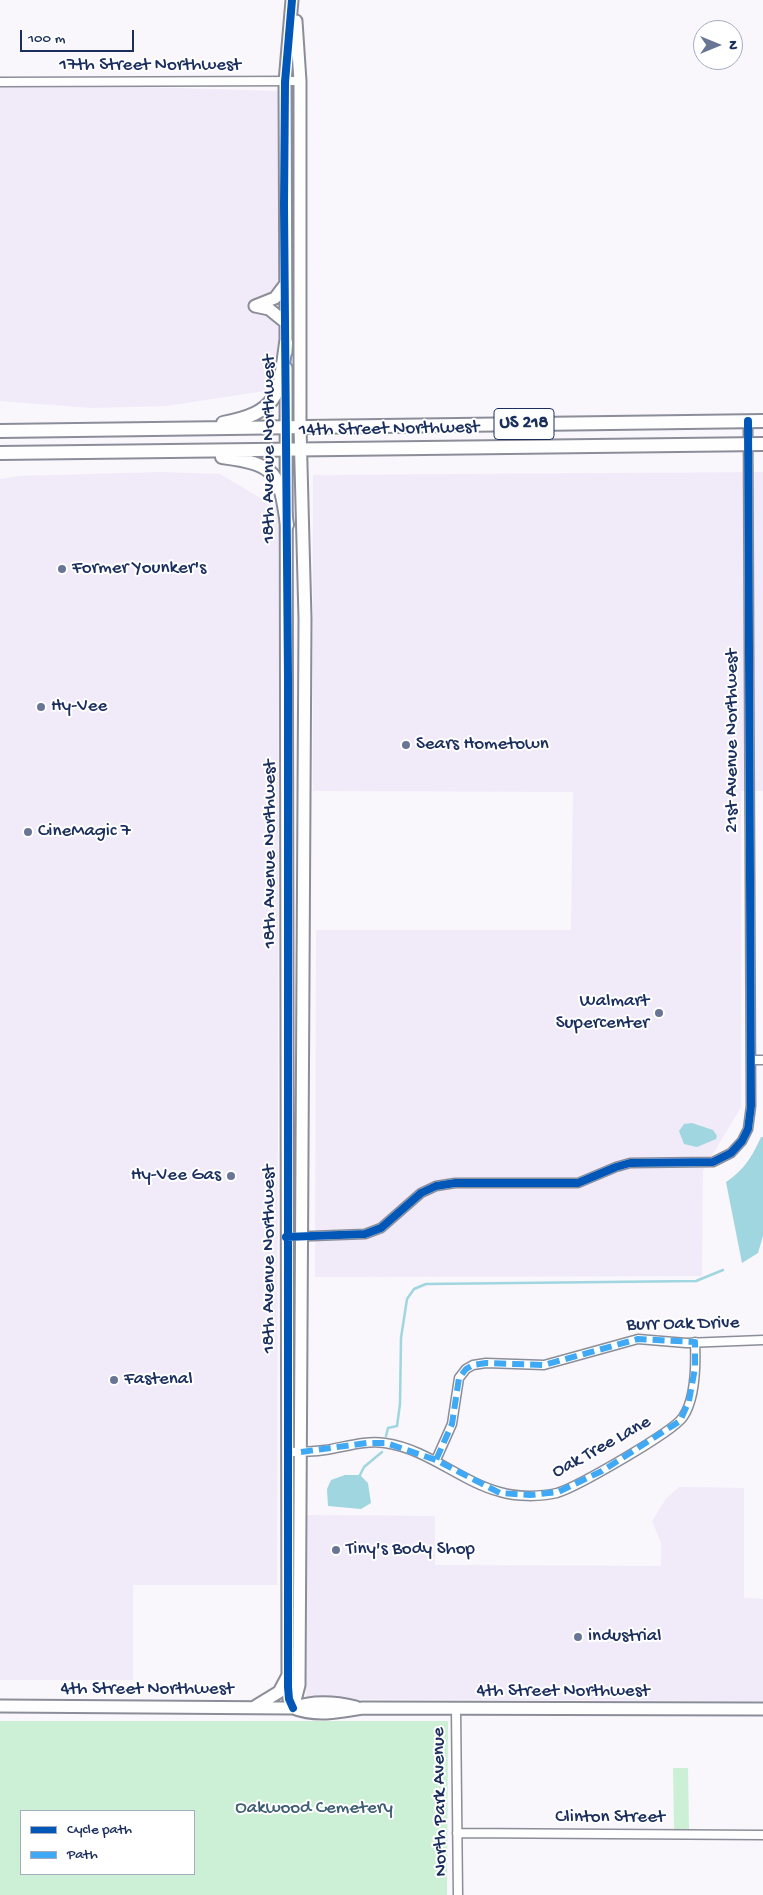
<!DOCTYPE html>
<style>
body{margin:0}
#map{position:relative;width:763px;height:1895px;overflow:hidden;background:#f9f6fc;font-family:"Gochi Hand",sans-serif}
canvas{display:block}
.legend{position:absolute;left:20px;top:1810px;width:175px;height:65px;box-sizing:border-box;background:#fff;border:1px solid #a4acbf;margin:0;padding:6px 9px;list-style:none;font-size:15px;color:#1b2f5e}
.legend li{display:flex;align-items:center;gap:10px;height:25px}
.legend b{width:25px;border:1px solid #a4acbf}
.north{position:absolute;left:693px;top:20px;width:50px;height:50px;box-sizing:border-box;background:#fff;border:1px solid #a4acbf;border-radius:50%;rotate:90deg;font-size:14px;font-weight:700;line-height:20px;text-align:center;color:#1b2f5e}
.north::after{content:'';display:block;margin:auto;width:18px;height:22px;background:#697595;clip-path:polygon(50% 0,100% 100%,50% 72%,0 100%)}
.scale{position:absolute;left:20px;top:30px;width:114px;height:22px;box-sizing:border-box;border:2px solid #1b2f5e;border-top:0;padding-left:6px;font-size:15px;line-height:18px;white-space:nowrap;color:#1b2f5e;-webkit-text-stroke:4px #fff;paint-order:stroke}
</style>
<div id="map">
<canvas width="763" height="1895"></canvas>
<ul class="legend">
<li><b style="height:6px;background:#0057b8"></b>Cycle path</li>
<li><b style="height:6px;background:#3fa9f5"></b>Path</li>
</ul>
<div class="north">N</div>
<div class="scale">100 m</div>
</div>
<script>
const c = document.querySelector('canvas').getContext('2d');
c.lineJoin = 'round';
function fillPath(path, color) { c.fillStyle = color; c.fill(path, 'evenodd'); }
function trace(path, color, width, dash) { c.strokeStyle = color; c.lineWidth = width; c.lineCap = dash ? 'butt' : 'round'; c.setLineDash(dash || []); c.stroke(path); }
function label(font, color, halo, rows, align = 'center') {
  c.font = font + ' "Gochi Hand",sans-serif'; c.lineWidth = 4; c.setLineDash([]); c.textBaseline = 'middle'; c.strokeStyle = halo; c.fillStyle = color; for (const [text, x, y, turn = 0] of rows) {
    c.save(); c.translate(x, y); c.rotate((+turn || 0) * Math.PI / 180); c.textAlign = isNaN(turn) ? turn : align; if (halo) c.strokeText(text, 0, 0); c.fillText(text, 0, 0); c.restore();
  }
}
const built = new Path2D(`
 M0,83l279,8 -1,255 -7,44 -105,16 -75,2 -91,-7z
 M159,472l61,2 59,35 -2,1076h-144v95h-133v-1201l19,-3z
 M763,472v319h-22v316l-38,64 -1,105 -387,1 1,-347h255l2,-138 -260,-1v-316z
 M679,1487l65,1v110l19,1v102l-457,-2 1,-184 128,1v49l226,1v-23l-9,-22 14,-22z`);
const green = new Path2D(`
 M0,1721h448l-1,174h-447zM21,1811h173v63h-173z
 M673,1768h15l1,61h-15z`);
const water = new Path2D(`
 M692,1123l21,7 4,6 -1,3 -19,8 -13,-3 -5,-13 5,-7z
 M761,1137h2v99l-5,17 -16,10 -16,-81c18,-12 26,-25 35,-45z
 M345,1475h15l8,8 3,20 -10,6 -33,-3 -1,-17 4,-9z`);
const stream = new Path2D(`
 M386,1436l2,-8 9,-2 3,-22 1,-66 6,-39 7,-10 12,-5 270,-3 27,-11
 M360,1475l4,-8 18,-15`);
const street = new Path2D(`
 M0,82l300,-1
 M751,1060h12
 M286,1237l79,-3 16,-6 40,-35 15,-7 19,-3h123l38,-16 14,-4 83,-1 18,-9 11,-12 6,-12 3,-23 -3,-685
 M287,1452c12,0 25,0 38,-2 20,-3 40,-10 60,-7 43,6 76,39 115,49 16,5 40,5 57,1 20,-6 116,-61 126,-76 13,-19 13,-52 12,-75
 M436,1460l16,-36 7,-46 7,-9 7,-4 13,-2 58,2 94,-26 48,4 77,-3
 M456,1709l2,186
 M457,1833l306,2`);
const secondary = new Path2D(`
 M255,306l20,-8 9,-12
 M255,306l14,3 16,13
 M286,352l-1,-270 7,-82
 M286,368l2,1319 1,12 4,9
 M0,1706l293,2c23,9 47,4 70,0l400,1
 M256,1706l23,-14 8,-15
 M293,1708l6,-23 6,-1066 -5,-192v-346l-4,-60
 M293,1708c21,-8 42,-6 63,-1`);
const primary = new Path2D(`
 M223,423c57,-11 56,-29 63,-80
 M0,431l763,-10
 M0,453l763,-9
 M222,457c54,7 58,16 65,68`);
const quiet = new Path2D(`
 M301,1452l66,-9h19l50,17 64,33 30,2 28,-3 44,-21 78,-50 9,-20 6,-33v-26l-57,-3 -94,26 -58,-2 -13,2 -7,4 -7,9 -7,46 -16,36`);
const cycleway = new Path2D(`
 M292,0l-7,82 -1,123 4,472v1010l1,12 4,9
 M286,1237l79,-3 16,-6 40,-35 15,-7 19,-3h123l38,-16 14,-4 83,-1 18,-9 11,-12 6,-12 3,-23 -3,-685`);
const markers = [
 [62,569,5,"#697595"],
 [41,707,5,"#697595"],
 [406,745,5,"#697595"],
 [28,832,5,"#697595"],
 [659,1013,5,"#697595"],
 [231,1176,5,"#697595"],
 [114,1380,5,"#697595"],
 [336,1550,5,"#697595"],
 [578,1637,5,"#697595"]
];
const shields = [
 [524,424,60]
];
const shieldNames = [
 ["US 218",524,424]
];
const streetNames = [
 ["17th Street Northwest",150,66],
 ["14th Street Northwest",389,430,-1],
 ["18th Avenue Northwest",270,449,-90],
 ["21st Avenue Northwest",733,741,-90],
 ["18th Avenue Northwest",271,854,-90],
 ["18th Avenue Northwest",270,1259,-90],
 ["Burr Oak Drive",683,1325,-1],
 ["Oak Tree Lane",602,1448,-29],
 ["4th Street Northwest",147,1690],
 ["4th Street Northwest",563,1692],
 ["North Park Avenue",441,1802,-91],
 ["Clinton Street",610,1818]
];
const poiNames = [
 ["Former Younker's",72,569],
 ["Hy-Vee",51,707],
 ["Sears Hometown",416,745],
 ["CineMagic 7",38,832],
 ["Walmart",649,1002,"right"],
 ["Supercenter",649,1024,"right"],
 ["Hy-Vee Gas",221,1176,"right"],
 ["Fastenal",124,1380],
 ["Tiny's Body Shop",346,1550],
 ["industrial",588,1637]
];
const parkNames = [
 ["Oakwood Cemetery",314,1809]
];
fillPath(built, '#f1eaf9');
fillPath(green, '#ccf0d6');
fillPath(water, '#9fd6df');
trace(stream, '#9fd6df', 2.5);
trace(street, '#8b8e99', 11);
trace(secondary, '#8b8e99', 15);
trace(primary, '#8b8e99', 16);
trace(street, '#fefeff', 8);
trace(secondary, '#fefeff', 11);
trace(primary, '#fefeff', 12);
trace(quiet, '#3fa9f5', 6, [12, 6]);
trace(cycleway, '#0057b8', 8);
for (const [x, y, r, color] of markers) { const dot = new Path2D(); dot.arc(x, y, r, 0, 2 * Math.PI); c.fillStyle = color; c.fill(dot); trace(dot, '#fff', 2); }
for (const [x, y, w] of shields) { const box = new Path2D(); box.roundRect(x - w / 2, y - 15.5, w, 31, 4); c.fillStyle = '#fff'; c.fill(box); trace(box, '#1b2f5e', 1); }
label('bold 18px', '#1b2f5e', null, shieldNames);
label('19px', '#1b2f5e', '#fff', streetNames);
label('19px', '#1b2f5e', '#fff', poiNames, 'left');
label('19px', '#3e5e74', '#fff', parkNames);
</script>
